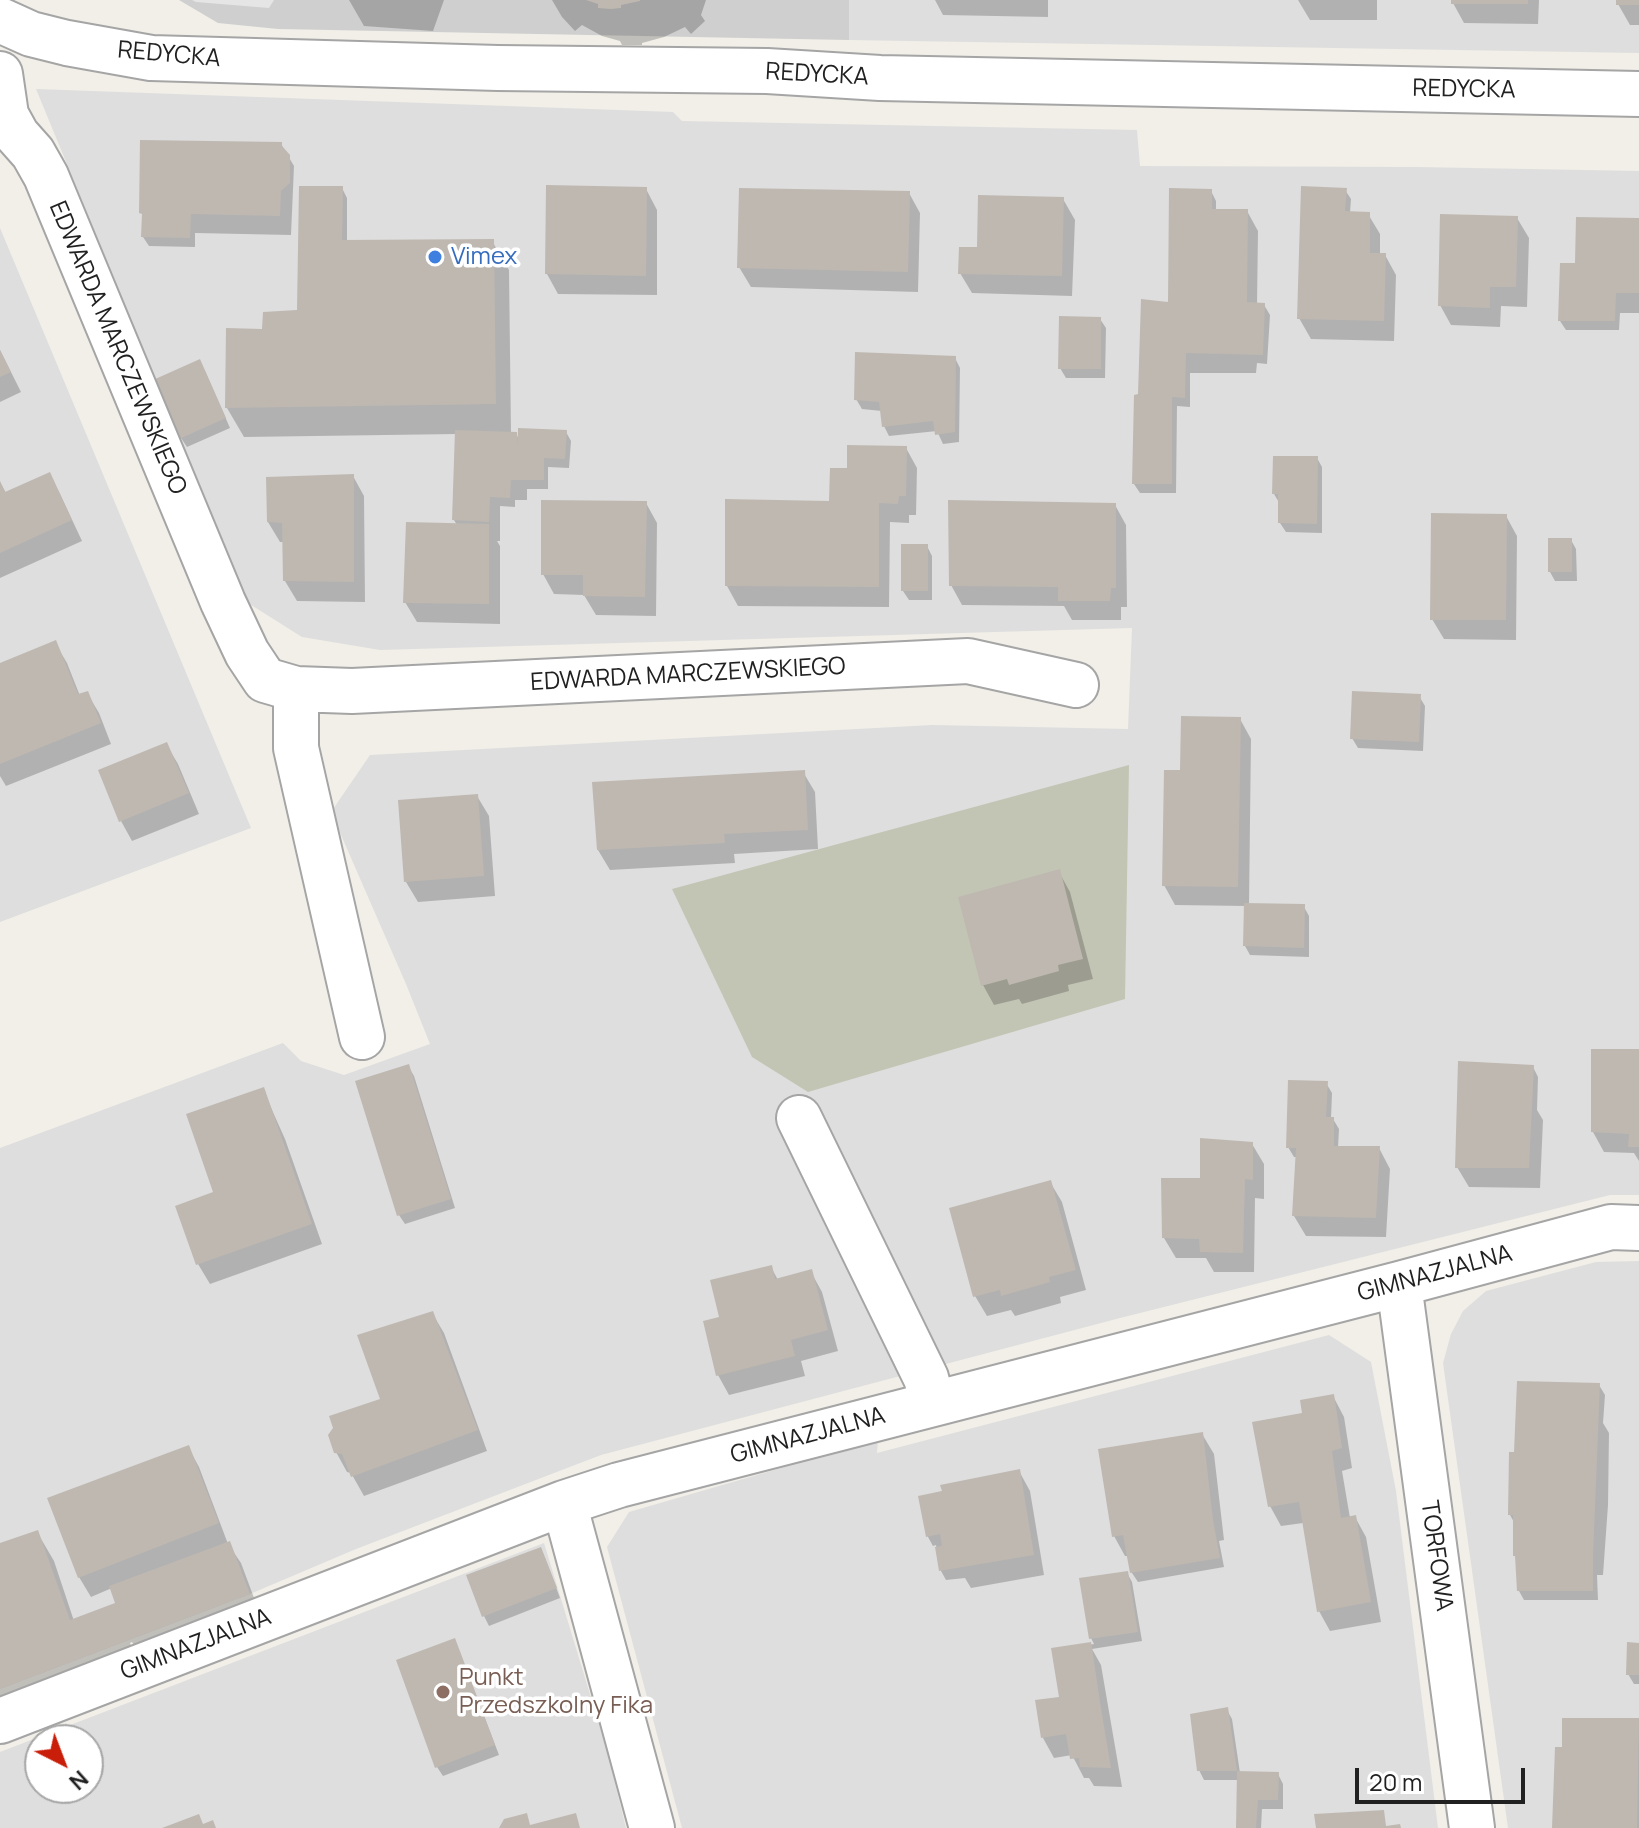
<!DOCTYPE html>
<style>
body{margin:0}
#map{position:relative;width:1639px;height:1828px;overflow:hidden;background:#f1efe8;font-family:Manrope,sans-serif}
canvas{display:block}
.north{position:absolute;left:24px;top:1724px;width:80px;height:80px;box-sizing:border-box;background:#fff;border:2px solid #a6a6a6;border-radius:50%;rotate:138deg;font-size:22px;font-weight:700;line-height:32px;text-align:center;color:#212121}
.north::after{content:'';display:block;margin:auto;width:28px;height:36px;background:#c91e09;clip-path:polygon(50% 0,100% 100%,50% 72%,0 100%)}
.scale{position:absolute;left:1355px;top:1768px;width:170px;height:36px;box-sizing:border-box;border:4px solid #212121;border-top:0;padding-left:10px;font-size:24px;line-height:28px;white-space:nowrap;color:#212121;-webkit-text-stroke:6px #fff;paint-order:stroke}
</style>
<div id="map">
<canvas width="1639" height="1828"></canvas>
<div class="north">N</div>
<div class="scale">20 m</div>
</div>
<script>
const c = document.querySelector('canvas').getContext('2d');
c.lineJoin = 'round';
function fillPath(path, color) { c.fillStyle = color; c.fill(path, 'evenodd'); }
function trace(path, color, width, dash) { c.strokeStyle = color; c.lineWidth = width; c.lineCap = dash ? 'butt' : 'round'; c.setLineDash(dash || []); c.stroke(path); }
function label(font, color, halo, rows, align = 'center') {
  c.font = font + ' Manrope,sans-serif'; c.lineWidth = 7; c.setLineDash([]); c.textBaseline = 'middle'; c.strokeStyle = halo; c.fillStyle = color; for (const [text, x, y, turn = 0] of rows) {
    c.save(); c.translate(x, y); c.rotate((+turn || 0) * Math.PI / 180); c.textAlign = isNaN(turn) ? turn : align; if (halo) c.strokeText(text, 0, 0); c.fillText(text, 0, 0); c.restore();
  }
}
const residential = new Path2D(`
 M849,0h790v53l-790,-13z
 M36,89l637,23 9,9 455,9 3,36 276,1 223,4v1024h-29l-490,123 -519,137 -245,94 -106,45 -250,95v-541l283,-105 18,18 43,14 86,-31 -24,-60 -75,-172 39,-57 562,-30 196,4 4,-101 -752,22 -78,-13 -54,-34z
 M0,228l251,600 -251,94z
 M1639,1261v567h-131l-65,-465 8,-29 12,-23 23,-20 110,-29z
 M1329,1335l42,27 25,129 42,337h-756l-75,-281 22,-35 249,-72 -1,13z
 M544,1543l63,207 19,78h-626v-76zM40,1740h48v48h-48z`);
const religious = new Path2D(`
 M179,0h670v40l-571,-11 -60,-6z`);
const construction = new Path2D(`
 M1129,765l-4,234 -317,93 -56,-35 -80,-168z`);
const parking = new Path2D(`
 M192,0h82l-5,8 -73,-6z`);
const shadow = new Path2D(`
 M349,0h95l-11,31 -69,-5z
 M552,0h154l-5,15 4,6 -14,13 -6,-7 -21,10 -22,6v2h-20l-2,-4 -18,-5 -20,-11 -7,6 -13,-14z
 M935,0h113v17l-105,-2z
 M1298,0h79v20h-67z
 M1453,0h86l-1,24 -74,-1 -11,-20z
 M1618,0h21v25h-9l-12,-21z
 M281,144l13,22 -3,69 -96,-2v14l-46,-1 -6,-9 1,-20z
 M342,188l5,10v44l145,-1 17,29 2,164h5l4,7 46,-9 5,9 -2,27 -21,-1v22h-21v11h-12v7l-15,-1v35h-3l3,5v78l-83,-2 -12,-20 52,-77 -3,-5 3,-86 -213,3 -17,-29 37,-77 35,-19z
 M646,189l11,21v85l-99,-1 -11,-20z
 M1345,190l6,9 -1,14 18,1 12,20v21h5l11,20 -2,66 -83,-2 -12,-21z
 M1211,191l5,10v9l31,1 11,20 -1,74h7l6,10 -3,49 -10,-1 -1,10h-66v34l-13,-1 -1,87h-36l-6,-9 6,-88 27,-92z
 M909,193l11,20 -2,79 -167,-5 -12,-20z
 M1063,199l12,21 -3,76 -100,-3 -12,-20 19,-24z
 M1517,218l12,20 -2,69 -26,-1 -1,21 -49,-2 -11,-20z
 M1639,220v93h-19l-1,17h-53l-6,-9 17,-56z
 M1100,319l6,9 -1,50h-39l-6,-10z
 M0,350l21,42 -21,10z
 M955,358l5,10 -1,74 -16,2 -6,-13 -48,5 -5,-10 -2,-15 -20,-2 -6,-10z
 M205,371l25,57 -43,19 -6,-9z
 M906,448l11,20 -1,47h-7v8l-19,-1 -1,85 -151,-1 -11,-20 104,-83 18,-33z
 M1317,458l5,9v66l-36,-1 -6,-9v-19l-6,-10z
 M49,474l11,20 22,47 -82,37v-96l6,11z
 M353,476l11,20 1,106 -68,-1 -12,-20 -1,-39h-4l-12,-20z
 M646,503l11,20 -1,93 -60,-1 -12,-20 -30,-1 -11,-20z
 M1115,505l11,20 1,82h-6v13h-49l-8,-14 -102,-1 -11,-20z
 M1506,516l11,20 -1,104 -72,-1 -12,-20z
 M1571,540l5,9 1,32h-22l-5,-9z
 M927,546l5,10v44h-23l-6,-9z
 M55,643l12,20 13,33 7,-3 12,20 12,31 -105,42 -6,-10v-111z
 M1419,696l6,10 -2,45 -65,-3 -6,-10z
 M1240,719l11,20 -2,166 55,2 5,9v41l-59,-2 -5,-9 1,-40 -71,-1 -11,-20 18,-113z
 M166,744l12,20 21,50 -67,27 -11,-20z
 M803,772l12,20 3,57 -84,5 1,9 -125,7 -12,-20z
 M477,796l12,20 6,80 -77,6 -12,-20z
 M1059,872l11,20 23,87 -25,6 1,6 -47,13 -3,-5 -25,6 -11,-20z
 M1639,1051v110l-5,-8 -30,-1 -11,-20z
 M408,1066l6,10 41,132 -50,16 -6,-9z
 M1533,1067l5,10 -1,33 6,10 -3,68 -71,-1 -12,-20z
 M1326,1083l6,10 -1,26h2l6,10 -1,19h41l11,21 -4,68 -80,-1 -12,-20 4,-59h-4l-6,-10z
 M263,1090l22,49 37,105 -112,40 -12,-20 18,-71z
 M1252,1144l12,20v35l-9,-1 -1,74h-40l-8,-14h-30l-12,-20 38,-58z
 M1050,1182l12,20 24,88 -26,7 1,6 -46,13 -4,-6 -24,6 -12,-20 -23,-86z
 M771,1267l7,13 33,-8 11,20 16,59 -37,10 4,15 -76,19 -11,-20 4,-57z
 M432,1313l12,20 43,118 -123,45 -13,-23 -4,-1 -11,-20 46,-52z
 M1599,1385l6,10 -2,28 6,10 -1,72 -5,70h-6l1,25h-74l-5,-9 -4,-67 -5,-9 6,-61z
 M1333,1396l11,21 8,51 -10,3 8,47 5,-1 11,20 15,85 -51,9 -11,-20 -16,-88 -22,3 -11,-20 34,-92z
 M1202,1434l12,20 10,86 -5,1 5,26 -86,15 -6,-9 -3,-17h-4l-11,-20z
 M188,1447l11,20 29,77 13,19 19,51 -117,46 -11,-18 -2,1 3,7 -133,76v-180l37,-14 17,29 20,60 46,-6 -8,-27 -21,9 -12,-20z
 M1019,1471l11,20 14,84 -73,13 -6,-10 -19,2 -5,-9 -5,-26 -3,1 -5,-9 -8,-40z
 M545,1558l15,40 -71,28 -5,-10 -16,-40z
 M1127,1573l5,9 10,59 -50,8 9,16 21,122 -28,-1 -5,-8h-5l-12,-23 -18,3 -11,-20 18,-40 -7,-48 40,-6 -3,-6z
 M1639,1645v39h-5l-6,-10z
 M459,1650l40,105 -56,21 -6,-9z
 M1227,1710l5,9 8,54 38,1 5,10v25h-21l-1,19h-23l1,-48h-35l-5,-10z
 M1564,1720h75v108h-85l10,-79z`);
const building = new Path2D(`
 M586,0h54v1l-19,4v3l-10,1 -13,-1v-4z
 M1451,0h77v4h-77z
 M1616,0h23v5h-23z
 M140,140l142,2v4l8,9v28l-9,8 -1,25 -89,-2 -1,24 -49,-1 1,-23 -3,-1z
 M546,185l101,2 -1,89 -101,-2z
 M299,186h44l-1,54 152,-1 2,165 -271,4 1,-80 36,1 1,-17 34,-2z
 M1301,186l46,2 -2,23 25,1v41h16l-2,68 -87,-2z
 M739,188l171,3 -2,81 -171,-4z
 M1169,188l43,1v20h36l-1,93 18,1 -2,52 -77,-2 -1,45 -13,-1v87h-40l2,-89 4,-1 3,-95 27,3z
 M978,195l86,2 -2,79 -104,-2 1,-27h18z
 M1440,214l78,2 -2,71h-26v21l-52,-2z
 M1576,217l63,1v75h-23l-1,28h-57l2,-58h15z
 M1059,316l42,1v52h-43z
 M0,350l11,22 -11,5z
 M855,352l101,4 -1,76 -20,3 -2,-14 -51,6 -3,-25 -25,-2z
 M200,359l26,59 -47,21 -26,-59z
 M518,428l49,2 -2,29 -21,-1v22h-33l-1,18 -20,-1 -1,25 -37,-2 3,-90 62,2 1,14z
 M847,445l60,1 -1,50h-7l-1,8 -19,-1v84l-154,-1v-87l104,2 1,-33h17z
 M1273,456h45l-1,68 -39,-1v-29h-6z
 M50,472l22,48 -72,33v-72l5,11z
 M354,474v108l-71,-1 -1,-58 -15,-1 -1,-45z
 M541,500l106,1 -2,96 -62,-1v-21h-42z
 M948,500l168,3v85h-5l-1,13h-52v-14l-109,-1z
 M1431,513l76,1 -1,106h-76z
 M406,522l83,2v80l-86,-1z
 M1548,538h24v34h-24z
 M901,544h27v47h-27z
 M56,640l22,54 10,-3 13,32 -101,41v-101z
 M1352,691l69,3 -2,48 -69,-3z
 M1181,716l60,1 -3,170 -76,-1 2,-116h16z
 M167,742l22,51 -70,29 -21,-52z
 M805,770l3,60 -84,4 1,9 -128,7 -5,-68z
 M478,794l6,82 -80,6 -6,-82z
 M1060,869l23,90 -25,6 1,6 -50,14 -2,-6 -26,7 -23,-89z
 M1244,903l61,1 -1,44 -61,-2z
 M1591,1049h48v98h-11l1,-13 -38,-2z
 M1458,1061l76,4 -5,103h-74z
 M409,1064l42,135 -54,17 -42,-135z
 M1288,1080l40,1 -2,36h8v29h46l-4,72 -84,-2 4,-68h-10z
 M264,1087l48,137 -116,41 -21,-59 38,-14 -27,-78z
 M1200,1138l53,4v38l-8,-1 -2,74 -43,-1 -1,-13 -37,-1 -1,-60h39z
 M1051,1180l25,90 -27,7 1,5 -49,14 -1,-6 -27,7 -24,-89z
 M772,1265l3,14 37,-10 16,61 -37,10 4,16 -79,20 -13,-55 16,-4 -9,-37z
 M433,1311l45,119 -127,47 -9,-23 -8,-1 -6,-18 5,-7 -4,-12 51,-17 -23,-64z
 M1517,1381l83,2 -7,173v35h-76l-2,-35h-2v-41h-5l1,-63h5z
 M1334,1394l8,54 -10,3 9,67 15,-3 15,87 -54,10 -18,-110 -31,5 -16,-85 50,-9 -2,-13z
 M1203,1432l10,88 7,38 -90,15 -7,-38 -11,2 -14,-88z
 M189,1445l30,78 -141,55 -31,-80z
 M1020,1469l14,86 -95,16 -4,-24 7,-1 -2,-12 -14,3 -8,-41 24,-5 -2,-6z
 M38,1530l32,90 45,-17 -6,-17 121,-45 20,53 -250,95v-146z
 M541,1547l16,41 -75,29 -16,-42z
 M1128,1571l10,61 -49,7 -10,-61z
 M455,1638l40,107 -60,23 -39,-108z
 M1091,1642l10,66 10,60 -31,-1 -1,-9 -9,1 -4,-25 -25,4 -6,-38 24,-3 -8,-49z
 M1627,1642l12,1v32h-13z
 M1228,1707l9,64h-40l-7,-57z
 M1562,1718h77l-2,110h-85l3,-81h7z
 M1237,1771l42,1 -1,28h-20l-2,28h-20z
 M1384,1810l2,16 14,-2 1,4h-85l-2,-14z
 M527,1813l3,12 46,-12 4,15h-81l5,-9z
 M199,1814l4,10 10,-4 3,8h-54z`);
const minor = new Path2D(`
 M0,20l31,14 36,9 84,15 347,10 269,3 113,7 759,16
 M0,74l6,41 11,20 16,18 13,23 177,426 24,51 18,27 31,9 56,2 616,-30 108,24
 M296,689v59l66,289
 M799,1118l127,260 7,26
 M1399,1284l73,544
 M564,1503l88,325
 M0,1721l564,-218 55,-18 780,-201 212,-57 28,1`);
const markers = [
 [435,257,8,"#3f7fe0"],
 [443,1692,8,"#8d6e63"]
];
const streetNames = [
 ["REDYCKA",169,55,5],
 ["REDYCKA",817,75,3],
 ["REDYCKA",1464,90,1],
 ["EDWARDA MARCZEWSKIEGO",117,348,67],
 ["EDWARDA MARCZEWSKIEGO",688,675,-3],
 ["GIMNAZJALNA",1435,1274,-15],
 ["GIMNAZJALNA",808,1436,-15],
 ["TORFOWA",1436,1556,82],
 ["GIMNAZJALNA",196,1645,-21]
];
const shopNames = [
 ["Vimex",451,257]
];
const educationNames = [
 ["Punkt",459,1678],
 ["Przedszkolny Fika",459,1706]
];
fillPath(residential, '#dfdede');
fillPath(religious, '#cfcfcf');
fillPath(construction, '#c3c5b4');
fillPath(parking, '#e5e5e5');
fillPath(shadow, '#0003');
fillPath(building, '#beb8b1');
trace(minor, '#a5a5a5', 48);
trace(minor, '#fff', 44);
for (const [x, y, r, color] of markers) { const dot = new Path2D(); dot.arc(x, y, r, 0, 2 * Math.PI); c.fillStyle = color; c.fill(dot); trace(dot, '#fff', 3); }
label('24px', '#212121', '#fff', streetNames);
label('24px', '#366cbe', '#fff', shopNames, 'left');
label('24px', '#785e54', '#fff', educationNames, 'left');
</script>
